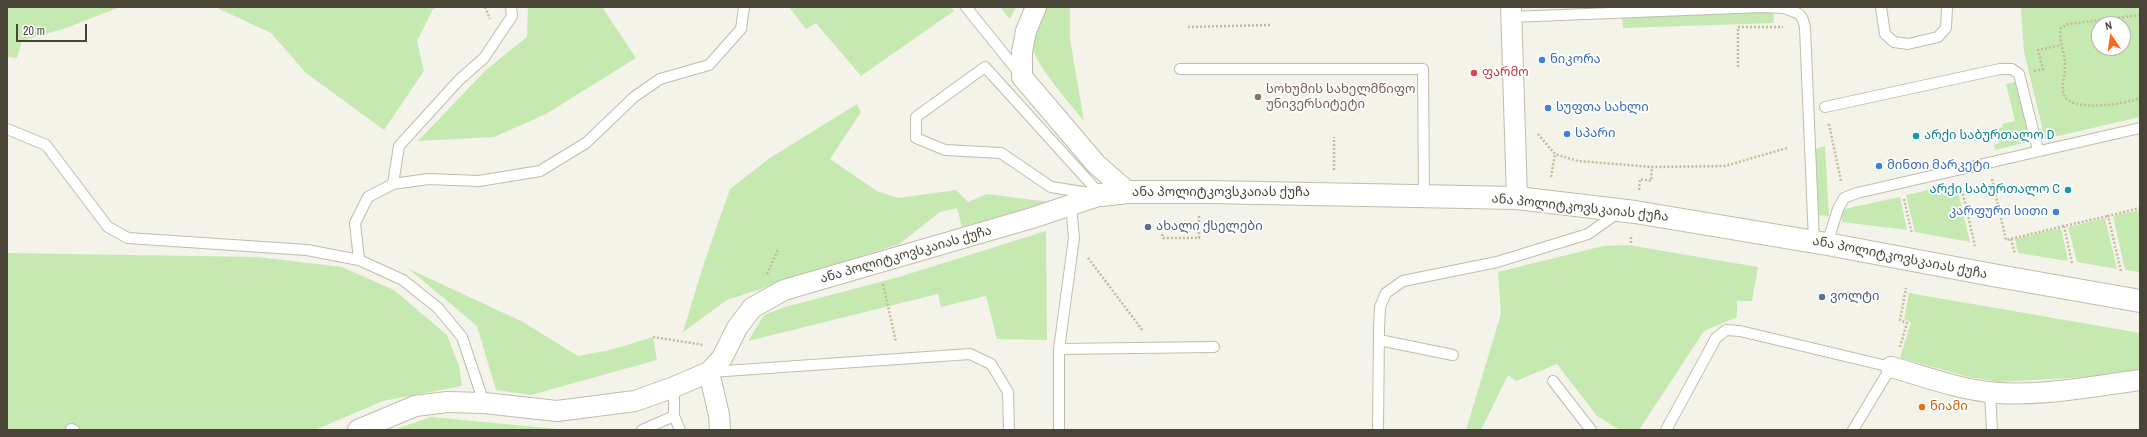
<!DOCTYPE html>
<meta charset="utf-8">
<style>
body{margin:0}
#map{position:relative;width:2147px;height:437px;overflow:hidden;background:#f4f3e9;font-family:"Archivo Narrow",sans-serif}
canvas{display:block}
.frame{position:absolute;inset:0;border:8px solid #484537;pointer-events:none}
.north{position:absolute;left:2091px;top:16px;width:40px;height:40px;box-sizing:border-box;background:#fff;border:1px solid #b6b5af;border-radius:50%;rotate:347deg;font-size:11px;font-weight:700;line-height:16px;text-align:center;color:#484537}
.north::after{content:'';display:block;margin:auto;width:14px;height:18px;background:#fb6619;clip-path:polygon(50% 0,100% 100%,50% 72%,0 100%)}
.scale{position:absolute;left:16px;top:24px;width:71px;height:18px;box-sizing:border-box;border:2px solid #484537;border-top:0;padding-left:5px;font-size:12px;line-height:14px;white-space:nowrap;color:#484537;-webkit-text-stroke:3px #fff;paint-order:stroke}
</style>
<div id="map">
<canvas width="2147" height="437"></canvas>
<div class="frame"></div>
<div class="north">N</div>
<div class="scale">20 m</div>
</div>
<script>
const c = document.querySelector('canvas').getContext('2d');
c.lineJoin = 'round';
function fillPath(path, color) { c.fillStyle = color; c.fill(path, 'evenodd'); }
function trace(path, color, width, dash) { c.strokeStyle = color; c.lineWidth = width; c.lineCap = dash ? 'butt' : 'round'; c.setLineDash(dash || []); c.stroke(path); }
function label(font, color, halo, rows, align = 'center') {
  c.font = font + ' "Archivo Narrow","Noto Sans Georgian",sans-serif'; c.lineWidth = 3.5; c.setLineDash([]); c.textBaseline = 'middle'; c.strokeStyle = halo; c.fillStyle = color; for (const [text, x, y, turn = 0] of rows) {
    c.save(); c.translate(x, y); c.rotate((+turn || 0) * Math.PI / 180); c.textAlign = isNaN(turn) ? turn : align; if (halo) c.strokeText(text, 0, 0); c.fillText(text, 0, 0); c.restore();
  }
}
const green = new Path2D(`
 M7,7h113l-54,21 -44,13 -5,17 -10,-1z
 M215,7h223l-5,2 -16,32 7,30 -40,59 -78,-57 -35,-40z
 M528,7h74l34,51 -90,56 -52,23 -76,4 68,-71 41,-33z
 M789,7h162l3,4 -93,65 -45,-53 -10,6z
 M1000,7h16l-6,12z
 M1045,7h25v32l14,82c-11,-14 -50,-58 -51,-73 -2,-14 7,-29 12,-41z
 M2021,7h119v110l-95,22 -21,-87zM2099,24h24v24h-24z
 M1773,11l1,12 -151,5 -1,-12z
 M2019,81l13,60 -37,9 -1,-5 5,-2 -3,-14 7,-2 -1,-3 13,-3 -9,-37z
 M857,104l4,8 -31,47 47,32 21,7 58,-8 12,12 19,-8 62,8 -87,25 -5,-19 -17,4 -41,32 -172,56 -44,32 21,-69 26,-74 40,-31z
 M1825,146l4,70 -12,-1 -2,-66z
 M1956,184l14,58 -55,-10 -9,-37z
 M1900,197l7,33 -65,-8v-9l2,-4z
 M2140,210v62l-15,-2 -12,-54z
 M2105,218l12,51 -40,-7 -9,-35z
 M2061,228l7,33 -50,-8 -3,-14z
 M1046,231l1,109 -50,-1 -11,-43 -45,11 -3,-13 -190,47 16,-26 21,-8 114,-30z
 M1628,245l130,22 -6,34h-15v16l-33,14 -65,99h-19l-23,-14 -40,-52 -41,17 -8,-6 -27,55h-15l35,-116 -3,-42 105,-26z
 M7,253l250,4 85,10 52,23 53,45 12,31 3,20 -79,15 -68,29h-308z
 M409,269l114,53 55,34 32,-6 43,-13 4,23 -126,35 -35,-5 -19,-64z
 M1909,293l231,40v41l-141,8 -30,-5 -69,-19 11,-36 -7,-3z
 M431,417l137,13h-175z`);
const path = new Path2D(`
 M485,7l5,12
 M2140,15l-72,9 -7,4c-3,12 4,24 4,37 1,10 -5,20 -1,30 8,18 62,9 76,3
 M1188,27l83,-2
 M1738,67v-40h45
 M2034,71l9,-2 -5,-19 23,-5
 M1829,124l12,57
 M1538,134l17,20 23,7 74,6 73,-1 62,-18
 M1334,170v-33
 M1551,177l4,-23
 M1992,179l14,61 58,-14
 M1961,186l14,60
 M1639,190l1,-11 11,2 1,-14
 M1904,199l8,35
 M1162,234l1,4h36v-22
 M2011,239l4,15
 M1631,243v-8
 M1088,258l55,73
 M2072,263l-8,-37 44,-10
 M2121,271l-13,-55 32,-8
 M767,274l11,-24
 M883,284l13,58
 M653,337l51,8
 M1900,347l7,-24 -7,-3 6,-32`);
const service = new Path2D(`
 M966,7l54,67
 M1782,7c14,7 20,3 23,21l9,213
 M1881,7l4,27 9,8 14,2 30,-7 8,-9 1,-21
 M1511,17l250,-10 24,1
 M985,67l116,128 -50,-8 -50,-34 -56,-3 -29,-12v-21z
 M1180,69h243l1,126
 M1825,107l175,-38h12l7,5 19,76
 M7,129l39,16 62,82 20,11 179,12 52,10 44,20 35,28 24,29 22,66
 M393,184l6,-38 60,-66 25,-22 28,-42 -1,-9
 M1827,244l11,-35 6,-11 13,-5 283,-65
 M359,260l-4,-37 13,-26 25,-13 35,-5 51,2 61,-10 46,-28 48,-46 26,-18 49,-14 32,-36 3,-22
 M1379,340l74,15
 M1059,349l15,-111 -3,-33
 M711,372l259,-18 21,10 17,28 1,38
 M1553,381l38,49
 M1990,393l2,37
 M674,416l6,14
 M71,429l3,1
 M642,430l32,-14v-29
 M1059,430v-81l155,-2
 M1378,430l1,-102 1,-21 6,-14 17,-12 94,-19 91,-28 31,-22
 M1666,430l50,-92 10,-8 14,1 151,36 -38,63`);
const minor = new Path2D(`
 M1036,7l-10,24 -4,21v25l74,87 32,28
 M1511,7l6,191
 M1891,367c32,9 64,21 97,25 46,6 105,-6 152,-12
 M709,372l10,43 1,15
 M358,430l57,-24 32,-4 37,1 73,8 78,-10 39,-14 35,-15 13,-14 15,-30 15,-20 32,-18 248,-72 69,-23`);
const tertiary = new Path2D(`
 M1101,195l27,-3h80l309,6 118,14 192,32 171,32 142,25`);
const markers = [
 [1542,60,4,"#3f7fe0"],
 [1474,73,4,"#e0444e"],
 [1258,97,4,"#8d6e63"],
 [1548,108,4,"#3f7fe0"],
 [1567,134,4,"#3f7fe0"],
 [1916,136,4,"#0f9aa8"],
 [1879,166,4,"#3f7fe0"],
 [2068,190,4,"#0f9aa8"],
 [2056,212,4,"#3f7fe0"],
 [1148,227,4,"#5c6f8a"],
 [1822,297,4,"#5c6f8a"],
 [1922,407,4,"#e8710a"]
];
const shopNames = [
 ["ნიკორა",1550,60],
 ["სუფთა სახლი",1556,108],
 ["სპარი",1575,134],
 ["მინთი მარკეტი",1887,166],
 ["კარფური სითი",2048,212,"right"]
];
const healthNames = [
 ["ფარმო",1482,73]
];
const educationNames = [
 ["სოხუმის სახელმწიფო",1266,90],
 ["უნივერსიტეტი",1266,105]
];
const cultureNames = [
 ["არქი საბურთალო D",1924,136],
 ["არქი საბურთალო C",2060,190,"right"]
];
const streetNames = [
 ["ანა პოლიტკოვსკაიას ქუჩა",1221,193],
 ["ანა პოლიტკოვსკაიას ქუჩა",1580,208,6],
 ["ანა პოლიტკოვსკაიას ქუჩა",906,255,-16],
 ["ანა პოლიტკოვსკაიას ქუჩა",1900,258,11]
];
const serviceNames = [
 ["ახალი ქსელები",1156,227],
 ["ვოლტი",1830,297]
];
const foodNames = [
 ["ნიამი",1930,407]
];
fillPath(green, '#c5e9b1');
trace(service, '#c0bdab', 12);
trace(minor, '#c0bdab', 22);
trace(tertiary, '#c0bdab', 24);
trace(path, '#c2bc9c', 2.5, [2, 2]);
trace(service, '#fff', 10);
trace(minor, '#fff', 20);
trace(tertiary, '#fff', 22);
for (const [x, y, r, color] of markers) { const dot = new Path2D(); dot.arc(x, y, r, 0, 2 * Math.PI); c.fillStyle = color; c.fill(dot); trace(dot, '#fff', 1.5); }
label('13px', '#366cbe', '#fff', shopNames, 'left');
label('13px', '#be3a42', '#fff', healthNames, 'left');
label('13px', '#785e54', '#fff', educationNames, 'left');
label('13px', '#0d838f', '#fff', cultureNames, 'left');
label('13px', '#484537', '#fff', streetNames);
label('13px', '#4e5e75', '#fff', serviceNames, 'left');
label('13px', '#c56008', '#fff', foodNames, 'left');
</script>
